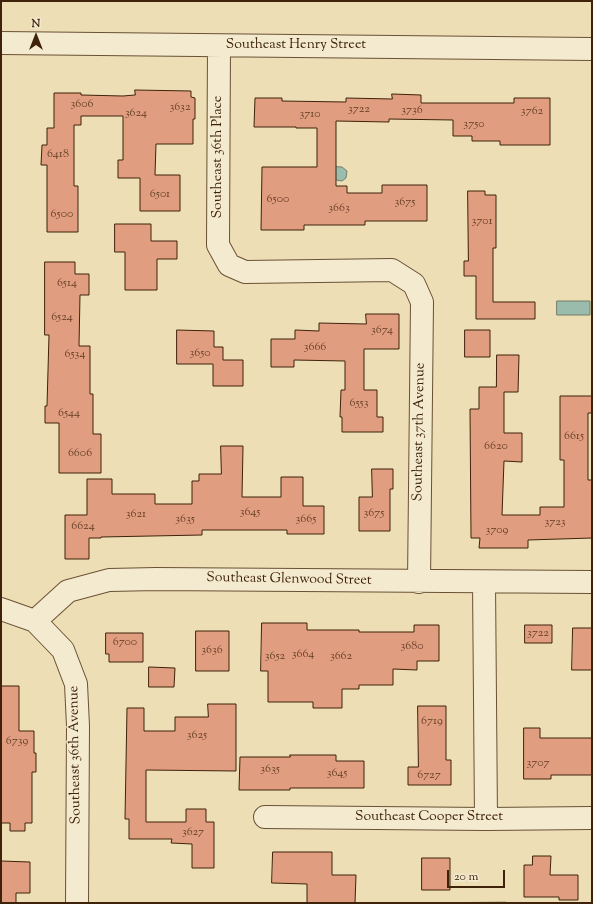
<!DOCTYPE html>
<style>
body{margin:0}
#map{position:relative;width:593px;height:904px;overflow:hidden;background:#eddeb5;font-family:"Sorts Mill Goudy",serif}
canvas{display:block}
.frame{position:absolute;inset:0;border:2px solid #3e220a;pointer-events:none}
.north{position:absolute;left:16px;top:16px;width:40px;height:40px;-webkit-text-stroke:3px #f3eacf;paint-order:stroke;rotate:0deg;font-size:11px;font-weight:700;line-height:16px;text-align:center;color:#3e220a}
.north::after{content:'';display:block;margin:auto;width:14px;height:18px;background:#3e220a;clip-path:polygon(50% 0,100% 100%,50% 72%,0 100%)}
.scale{position:absolute;left:447px;top:870px;width:58px;height:18px;box-sizing:border-box;border:2px solid #3e220a;border-top:0;padding-left:5px;font-size:12px;line-height:14px;white-space:nowrap;color:#3e220a;-webkit-text-stroke:3px #f3eacf;paint-order:stroke}
</style>
<div id="map">
<canvas width="593" height="904"></canvas>
<div class="frame"></div>
<div class="north">N</div>
<div class="scale">20 m</div>
</div>
<script>
const c = document.querySelector('canvas').getContext('2d');
c.lineJoin = 'round';
function fillPath(path, color) { c.fillStyle = color; c.fill(path, 'evenodd'); }
function trace(path, color, width, dash) { c.strokeStyle = color; c.lineWidth = width; c.lineCap = dash ? 'butt' : 'round'; c.setLineDash(dash || []); c.stroke(path); }
function label(font, color, halo, rows, align = 'center') {
  c.font = font + ' "Sorts Mill Goudy",serif'; c.lineWidth = 3; c.setLineDash([]); c.textBaseline = 'middle'; c.strokeStyle = halo; c.fillStyle = color; for (const [text, x, y, turn = 0] of rows) {
    c.save(); c.translate(x, y); c.rotate((+turn || 0) * Math.PI / 180); c.textAlign = isNaN(turn) ? turn : align; if (halo) c.strokeText(text, 0, 0); c.fillText(text, 0, 0); c.restore();
  }
}
const green = new Path2D(`
 M506,901v2h-40v-1z`);
const water = new Path2D(`
 M325,166l17,1 5,4 -1,7 -4,3 -6,-1z
 M557,301h33v14h-33z`);
const building = new Path2D(`
 M135,90l56,1v6l4,1v21h-2v25h-37l-1,31h25v36h-40v-33h-22v-18h5v-44h-42v9h-7v61h4v46h-31v-67h-6l1,-20h5v-17h7v-35h27v2l42,1 12,-1z
 M392,94l29,1v8h93v-5h36v47h-50v-4h-28v-5h-19v-16l-64,-1v3l-53,-1v65h11v7h35v-8h45v36h-62v4h-61v5h-43l1,-63h55v-39h-21v-1h-42l1,-29h27v3l64,1v-4l46,1z
 M468,191h17v4h11v53h-3v54h42v17h-59v-43h-12v-15h4z
 M115,224h36v17h26v18h-20v31h-32v-38h-10z
 M45,262h30v12h14v21h-9l-1,51h11v48h3v40h8v39h-42v-50h-14v-17h2l2,-71h-4z
 M366,314h33v35h-35v41h13v27h6v15h-41v-15h-2l1,-27h4v-29l-51,-1v7h-23v-28h24v-9l24,1v-8l47,1z
 M177,330l37,1v16h9v13h20v26h-30v-22h-36z
 M465,330h25v27h-25z
 M497,355h22l-1,37h-14v41h18v29l-18,-1 -2,54h38v-8h24v-47h-4v-64h32v17h-4v67h4v58l-64,2v8h-49l1,-10h-9l-1,-129h9v-22h17z
 M221,446h22l-1,51h39v-20h22v29h21v28h-37v-4h-85v5l-101,2v1h-12v21h-24v-44h22v-36h25v15h43v10h37v-23h7v-7h22z
 M372,469h21v20h-3v42h-31v-34h13z
 M262,623h45v7h52v2h55v-7h25v36h-22v9l-24,-1v16h-34v4h-17v19h-29v-6h-45v-31h-7z
 M525,625h27v18h-27z
 M573,628h19v42h-20z
 M196,631h33v40h-33z
 M106,633h37v29h-34v-8h-3z
 M149,667l26,1 -1,19h-25z
 M1,686h18v45h15v22h2v19h-4v51h-7v8h-15v-8h-9z
 M208,704h28v67l-90,-1v52h40v-13h20v13h8v46h-22v-24l-21,-1 1,-4h-43v-20h-4l2,-111h17v23h31v-14h33z
 M418,706h28v54h5v25h-43v-18h10z
 M524,728h16v10h52v37h-41v4h-27z
 M290,755h46v6h28v27h-74v2h-51l1,-33h50z
 M273,852h59v23h24l-1,28h-48v-19l-35,-1z
 M533,856h18l-1,19h28v25h-19v-3h-35v-32h8z
 M422,858h28v32h-28z
 M1,861l29,1v31h-14v10h-15z`);
const minor = new Path2D(`
 M1,43l591,6
 M219,46l-1,199 11,20 16,7 147,-2 22,14 8,18 -3,280
 M484,582l2,237
 M1,609l34,12 33,-30 41,-11 47,-1 436,3
 M35,621l28,29 13,34 2,42 -1,177
 M265,817l221,2 106,-1`);
const numberNames = [
 ["3606",82,105],
 ["3632",180,108],
 ["3722",359,110],
 ["3736",412,111],
 ["3762",532,112],
 ["3624",136,114],
 ["3710",310,115],
 ["3750",474,125],
 ["6418",58,155],
 ["6501",160,195],
 ["6500",278,200],
 ["3675",405,203],
 ["3663",339,209],
 ["6500",62,215],
 ["3701",482,222],
 ["6514",67,284],
 ["6524",62,318],
 ["3674",382,331],
 ["3666",315,348],
 ["3650",200,354],
 ["6534",75,355],
 ["6553",359,404],
 ["6544",69,414],
 ["6615",574,437],
 ["6620",496,447],
 ["6606",80,454],
 ["3645",250,513],
 ["3675",374,514],
 ["3621",136,515],
 ["3635",185,520],
 ["3665",306,520],
 ["3723",555,523],
 ["6624",83,527],
 ["3709",497,531],
 ["3722",538,634],
 ["6700",125,643],
 ["3680",412,647],
 ["3636",212,651],
 ["3664",303,655],
 ["3652",275,657],
 ["3662",341,657],
 ["6719",432,722],
 ["3625",197,736],
 ["6739",17,742],
 ["3707",538,764],
 ["3635",270,770],
 ["3645",337,774],
 ["6727",429,776],
 ["3627",193,833]
];
const streetNames = [
 ["Southeast Henry Street",296,46],
 ["Southeast 36th Place",219,157,-90],
 ["Southeast 37th Avenue",420,432,-89],
 ["Southeast Glenwood Street",289,580,1],
 ["Southeast 36th Avenue",76,755,-91],
 ["Southeast Cooper Street",429,818]
];
fillPath(green, '#c0bf88');
fillPath(water, '#99bcac');
trace(water, '#757e6b', 1);
fillPath(building, '#e19d7f');
trace(building, '#3e220a', 1);
trace(minor, '#6a5135', 24);
trace(minor, '#f3eacf', 22);
label('12px', '#674127', null, numberNames);
label('14px', '#3e220a', '#f3eacf', streetNames);
</script>
